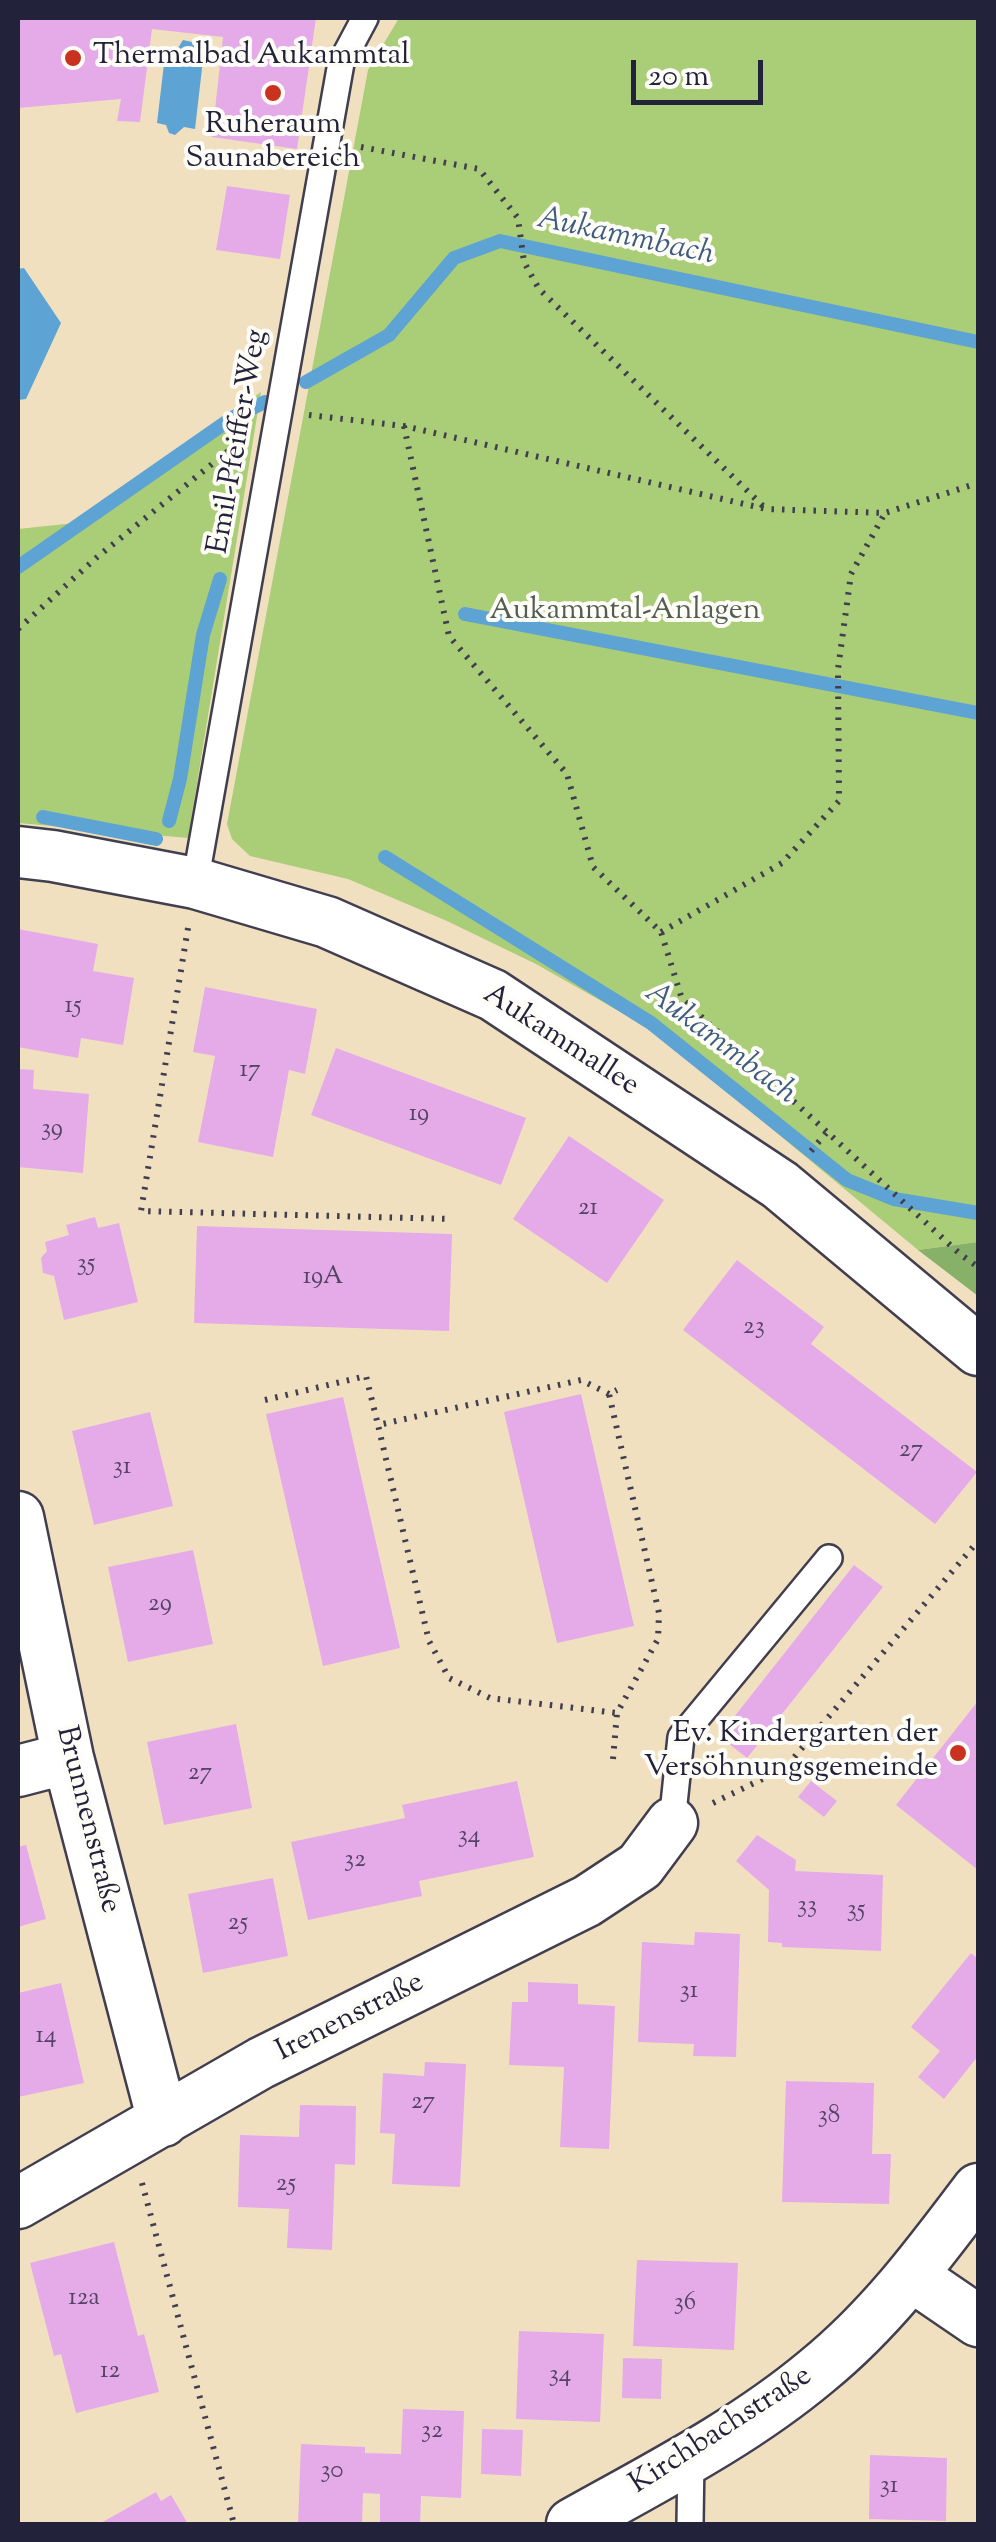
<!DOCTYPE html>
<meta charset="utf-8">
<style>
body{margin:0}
#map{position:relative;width:996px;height:2542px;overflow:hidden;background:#f0e0c0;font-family:"Sorts Mill Goudy",serif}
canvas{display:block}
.frame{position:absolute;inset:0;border:20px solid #22223b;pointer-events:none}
.scale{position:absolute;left:631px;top:60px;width:132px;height:45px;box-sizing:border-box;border:5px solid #22223b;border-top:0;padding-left:12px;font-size:30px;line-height:35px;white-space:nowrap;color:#22223b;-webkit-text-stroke:8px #fdfcf7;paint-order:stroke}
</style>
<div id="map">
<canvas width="996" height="2542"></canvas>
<div class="frame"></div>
<div class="scale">20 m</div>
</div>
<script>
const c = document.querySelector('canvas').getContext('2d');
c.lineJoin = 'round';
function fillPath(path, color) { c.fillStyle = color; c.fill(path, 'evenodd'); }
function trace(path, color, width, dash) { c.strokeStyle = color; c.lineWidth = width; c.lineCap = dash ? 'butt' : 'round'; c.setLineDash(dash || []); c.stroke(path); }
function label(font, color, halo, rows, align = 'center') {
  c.font = font + ' "Sorts Mill Goudy",serif'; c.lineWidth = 8; c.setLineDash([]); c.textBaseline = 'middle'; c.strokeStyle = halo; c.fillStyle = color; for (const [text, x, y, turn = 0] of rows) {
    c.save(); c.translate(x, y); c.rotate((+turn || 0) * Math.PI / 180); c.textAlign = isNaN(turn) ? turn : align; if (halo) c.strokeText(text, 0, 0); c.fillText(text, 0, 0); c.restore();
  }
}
const green = new Path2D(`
 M399,18h579v1224l-60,8 -264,-219 -118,-67 -89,-43 -99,-42 -98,-23 -18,-17 -5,-15 141,-754z
 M261,392l-73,446 -170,-15v-294l57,-6z`);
const forest = new Path2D(`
 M978,1242v54l-60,-46z`);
const water = new Path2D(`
 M183,40l9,2 4,8 8,1 -9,78 -11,-2 -9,8 -6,-2 -3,-8 -9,-2 9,-76 12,1z
 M24,268l37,55 -35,76 -8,1v-131z`);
const stream = new Path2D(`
 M306,382l83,-47 65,-77 46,-17 478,101
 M18,567l214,-149 33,-16
 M465,614l513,99
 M43,817l113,22
 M169,821l11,-42 23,-144 17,-56
 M385,857l266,166 196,157 47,19 84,14`);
const building = new Path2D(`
 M18,18h298l-19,131 -85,-12 11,-100 -71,-8 -12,93 -23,-1 4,-22 -103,9z
 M227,186l63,9 -10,64 -64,-9z
 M18,929l80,15 -5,27 41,7 -11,67 -42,-7 -3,20 -60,-11z
 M205,987l112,22 -12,65 -16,-4 -16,87 -75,-15 17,-86 -22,-4z
 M336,1048l190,70 -25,67 -190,-70z
 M18,1069l16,1 -1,19 56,5 -6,79 -65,-6z
 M569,1136l95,64 -57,83 -94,-64z
 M95,1217l3,11 21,-5 19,79 -74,18 -10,-44 -11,-3 -2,-15 6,-7 -2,-9 24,-7 -3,-10z
 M197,1226l255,8 -3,97 -255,-8z
 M737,1260l87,67 -13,17 166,128 -42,52 -252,-194z
 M581,1394l53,232 -77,17 -53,-231z
 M343,1397l57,251 -77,18 -57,-252z
 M150,1412l23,94 -79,19 -22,-94z
 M193,1550l20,94 -85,18 -20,-95z
 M854,1565l29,22 -136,171 -28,-22z
 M978,1701v169l-82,-65z
 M236,1724l16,84 -88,17 -17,-83z
 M517,1781l17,76 -115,24 3,15 -114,24 -17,-78 114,-24 -3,-13z
 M811,1781l26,20 -13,16 -26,-20z
 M757,1835l39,25 -1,11 88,4 -2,76 -99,-4v-4l-14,-1 1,-52 -33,-29z
 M26,1845l20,74 -28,8v-80z
 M273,1878l15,78 -85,17 -15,-79z
 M695,1932l45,2 -4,123 -43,-1 1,-12 -56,-2 4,-100 52,3z
 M971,1953l7,6v97l-34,43 -26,-22 22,-26 -29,-24z
 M528,1982l50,2v20l37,2 -6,143 -49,-2 4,-80 -55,-2 3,-63h16z
 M61,1983l23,100 -66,14v-104z
 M425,2062l41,2 -6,123 -68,-3 3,-50 -15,-1 3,-60 41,3z
 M786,2081l88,2 -2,71h19l-2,50 -107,-2z
 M300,2105l56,1 -1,59 -20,-1 -3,86 -45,-2 2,-39 -51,-2 2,-72 59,2z
 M114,2242l24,94 6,-2 15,58 -83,21 -15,-59 -7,2 -24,-93z
 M637,2260l101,3 -4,87 -101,-4z
 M519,2331l85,3 -4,88 -84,-3z
 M623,2358l39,1 -1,40 -39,-1z
 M403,2409l61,2 -3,87 -40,-2 -1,28h-40v-30l-17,-1 -1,31h-64l3,-80 64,3v6l36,1z
 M482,2429l41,1 -2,46 -40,-2z
 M870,2455l77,3 -1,63 -77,-2z
 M156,2492l5,9 10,-6 17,29h-89z`);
const path = new Path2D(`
 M361,147l118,22 39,49 6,44 15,27 226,219
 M309,415l95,11 362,83 119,4 93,-30
 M404,426l45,210 118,138 26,93 68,65 21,67 278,255 18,13
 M18,629l78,-71 142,-115
 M188,928l-47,283 310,8
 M661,932l121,-69 57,-62 -1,-132 13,-95 34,-61
 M811,1151l16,-19
 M609,1394l-28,-14 -203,45 51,216 20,37 41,20 127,15
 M265,1400l101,-24 12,49
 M613,1759l4,-46 41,-74 1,-26 -50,-219 8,-4
 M713,1803l72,-35 193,-227
 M142,2183l92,341`);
const lane = new Path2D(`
 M195,883l146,-820 24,-45
 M672,1823l9,-86 148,-179
 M690,2524l1,-67`);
const street = new Path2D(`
 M18,852l35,4 142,27 132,39 166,73 287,190 198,165
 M18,1517l50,241 95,363
 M18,1771l50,-13
 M18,2203l243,-140 326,-162 53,-35 32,-43
 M912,2276l66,45
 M572,2524c84,-47 171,-91 245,-153 64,-52 112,-117 161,-182`);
const markers = [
 [73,58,10,"#c8321e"],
 [273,93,10,"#c8321e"],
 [958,1753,10,"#c8321e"]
];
const numberNames = [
 ["15",73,1008],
 ["17",250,1072],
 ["19",419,1116],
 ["39",52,1131],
 ["21",588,1210],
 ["35",86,1266],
 ["19A",323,1279],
 ["23",754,1329],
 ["27",911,1452],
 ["31",122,1469],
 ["29",160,1606],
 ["27",200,1775],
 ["34",469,1838],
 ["32",355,1862],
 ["33",807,1908],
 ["35",856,1912],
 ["25",238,1925],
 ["31",689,1993],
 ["14",46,2038],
 ["27",423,2104],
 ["38",829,2118],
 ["25",286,2186],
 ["12a",84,2300],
 ["36",685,2305],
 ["12",110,2373],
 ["34",560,2377],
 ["32",432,2433],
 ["30",332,2473],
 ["31",889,2488]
];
const poiNames = [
 ["Thermalbad Aukammtal",93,58],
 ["Ruheraum",273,127,"center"],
 ["Saunabereich",273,161,"center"],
 ["Ev. Kindergarten der",938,1736,"right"],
 ["Versöhnungsgemeinde",938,1770,"right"]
];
const streetNames = [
 ["Emil-Pfeiffer-Weg",240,442,-80],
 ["Aukammallee",560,1042,33],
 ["Brunnenstraße",86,1820,76],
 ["Irenenstraße",351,2019,-27],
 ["Kirchbachstraße",722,2432,-33]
];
const parkNames = [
 ["Aukammtal-Anlagen",625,613]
];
const waterNames = [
 ["Aukammbach",625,239,12],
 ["Aukammbach",719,1045,37]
];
fillPath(green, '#aacd77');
fillPath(forest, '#87b068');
fillPath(water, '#5da3d3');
trace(stream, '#5da3d3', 14);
fillPath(building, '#e5abe9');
trace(lane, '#413e4f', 30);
trace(street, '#413e4f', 55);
trace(path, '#413e4f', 6, [2.5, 8]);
trace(lane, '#fff', 25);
trace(street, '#fff', 50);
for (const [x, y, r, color] of markers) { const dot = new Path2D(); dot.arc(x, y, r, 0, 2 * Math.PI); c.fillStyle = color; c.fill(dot); trace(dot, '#fdfcf7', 4); }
label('25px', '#534466', null, numberNames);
label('30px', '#22223b', '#fdfcf7', poiNames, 'left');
label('30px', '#22223b', '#fdfcf7', streetNames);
label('30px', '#525e50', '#fdfcf7', parkNames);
label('italic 32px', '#3d5c7f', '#fdfcf7', waterNames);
</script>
